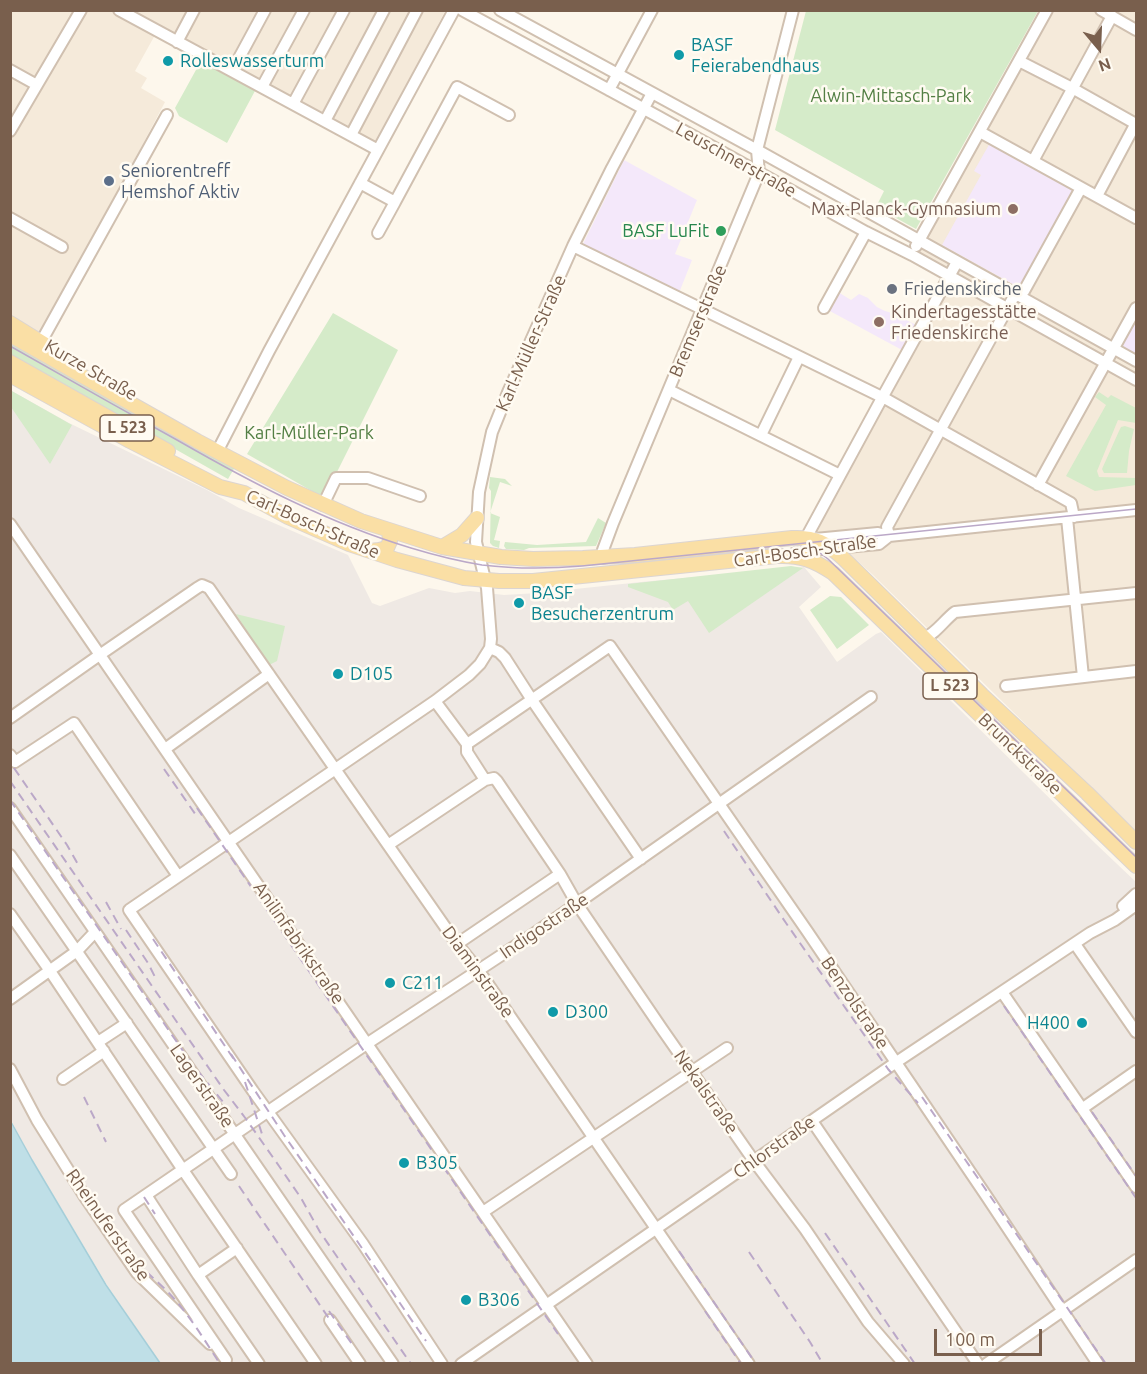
<!DOCTYPE html>
<meta charset="utf-8">
<style>
body{margin:0}
#map{position:relative;width:1147px;height:1374px;overflow:hidden;background:#fdf7ec;font-family:Ubuntu,sans-serif}
canvas{display:block}
.frame{position:absolute;inset:0;border:12px solid #795f4d;pointer-events:none}
.north{position:absolute;left:1069px;top:18px;width:60px;height:60px;-webkit-text-stroke:4px #fffbf2;paint-order:stroke;rotate:161deg;font-size:16px;font-weight:700;line-height:24px;text-align:center;color:#795f4d}
.north::after{content:'';display:block;margin:auto;width:21px;height:27px;background:#795f4d;clip-path:polygon(50% 0,100% 100%,50% 72%,0 100%)}
.scale{position:absolute;left:934px;top:1329px;width:108px;height:27px;box-sizing:border-box;border:3px solid #795f4d;border-top:0;padding-left:8px;font-size:18px;line-height:21px;white-space:nowrap;color:#795f4d;-webkit-text-stroke:4px #fffbf2;paint-order:stroke}
</style>
<div id="map">
<canvas width="1147" height="1374"></canvas>
<div class="frame"></div>
<div class="north">N</div>
<div class="scale">100 m</div>
</div>
<script>
const c = document.querySelector('canvas').getContext('2d');
c.lineJoin = 'round';
function fillPath(path, color) { c.fillStyle = color; c.fill(path, 'evenodd'); }
function trace(path, color, width, dash) { c.strokeStyle = color; c.lineWidth = width; c.lineCap = dash ? 'butt' : 'round'; c.setLineDash(dash || []); c.stroke(path); }
function label(font, color, halo, rows, align = 'center') {
  c.font = font + ' Ubuntu,sans-serif'; c.lineWidth = 5; c.setLineDash([]); c.textBaseline = 'middle'; c.strokeStyle = halo; c.fillStyle = color; for (const [text, x, y, turn = 0] of rows) {
    c.save(); c.translate(x, y); c.rotate((+turn || 0) * Math.PI / 180); c.textAlign = isNaN(turn) ? turn : align; if (halo) c.strokeText(text, 0, 0); c.fillText(text, 0, 0); c.restore();
  }
}
const residential = new Path2D(`
 M11,11h99l45,24 -20,36 12,7 -6,10 24,14 -114,216 -12,17 -28,-19z
 M123,11h322l-69,136z
 M1050,11h86v821l-263,-257 -43,-39 -26,-7 142,-250 -38,-23z`);
const industrial = new Path2D(`
 M10,390l59,33 138,67 32,18 109,47 24,48 8,3 49,-18 26,5 15,-2 34,4 34,-2 103,-11 163,-15 17,20 -22,20 38,55 39,-28 5,-2 215,212 40,38v481h-976l-53,-78 -75,-125 -21,-40z`);
const education = new Path2D(`
 M990,143l85,47 -55,98 -78,-43 39,-70 -7,-4z
 M624,160l73,40 -22,54 17,6 -13,33 -97,-47z
 M838,292l13,8 8,-6 9,4 9,9 8,4 10,3 21,11 -14,25 -74,-40z
 M1136,313v47l-19,-10z`);
const green = new Path2D(`
 M806,11h232l-122,218 -40,-22 8,-16 -109,-61z
 M202,59l54,30 -29,54 -48,-27 -4,-8z
 M333,313l65,37 -74,148 -77,-44z
 M11,341l224,126 -7,12 -217,-123z
 M10,390l62,35 -22,39 -39,-57z
 M1099,392l9,6 3,-3 25,13v15l-18,-3 -21,51 2,6 37,1v7l-41,6 -29,-15 40,-71 -11,-8z
 M1125,426l9,3 -5,22 -2,22h-23l-2,-4 17,-38 2,-4z
 M490,477l15,2 7,7 -12,-4 -10,31 10,4 -6,23 6,1 -1,7 -6,-2 -3,-3 1,-52 -2,-3z
 M598,518l8,5 -10,23 -67,2 -5,2 -18,-1 -2,-3 1,-4 32,3 49,-3z
 M791,566l12,2 -94,65 -21,-32 -15,9 -5,-8 -40,-15v-3z
 M830,596l11,1 28,28 -32,24 -27,-39z
 M236,614l49,12 -8,35 -8,4z`);
const water = new Path2D(`
 M10,1120l22,40 74,125 54,78h-149z`);
const minor = new Path2D(`
 M119,10l259,140
 M462,10l197,107 207,115 46,23 224,125
 M500,10l257,140 379,211
 M1101,10l35,20
 M177,42l17,-32
 M1019,61l53,27 64,36
 M10,70l27,15
 M232,71l33,-61
 M262,87l42,-77
 M609,90l43,-80
 M293,104l51,-94
 M325,121l59,-111
 M10,131l71,-121
 M980,132l156,86
 M351,135l66,-125
 M1033,161l79,-145
 M360,183l35,19 62,-115 52,28
 M1097,196l39,-73
 M10,218l52,29
 M378,233l17,-31
 M573,246l313,153 185,104 3,14
 M916,246l131,-236
 M824,308l42,-76
 M41,342l126,-227
 M669,390l171,85
 M761,435l38,-78
 M217,452l52,-101 185,-341
 M1038,485l98,-177
 M323,505l13,-27h32l52,18
 M1067,518l16,159
 M10,524l577,840
 M889,536l-2,-9 126,-229 11,-7 57,-103
 M806,538l76,-140 75,-136
 M815,539l63,-6 11,3 247,-26
 M791,555l10,-4 78,-7 10,-8
 M603,558v-8l10,-27 146,-350 -2,-23 36,-140
 M923,638c11,-2 22,-19 32,-26l181,-19
 M490,648l9,4 6,6 27,42 109,159
 M1006,686l130,-15
 M435,701l32,43
 M10,718l91,-64 96,-66 5,-3 7,3 248,356 22,27 270,393
 M467,744l143,-98 197,285 178,263 113,170
 M165,749l104,-75
 M10,755l5,7 59,-39 104,153
 M485,780l9,-2 3,3 63,93 17,30 85,125 92,132 51,68 63,93 36,42
 M10,808c127,186 256,370 383,556
 M388,845l97,-65 -18,-28v-8
 M10,855l221,319
 M1123,906l13,-12
 M10,914l40,57 133,199 133,194
 M457,944l103,-70
 M1075,944l61,88
 M1002,992l134,195
 M10,999l67,-48 18,-19
 M98,1042l29,-19
 M10,1069l27,51 48,77 52,76 73,71
 M63,1079l41,-28
 M1083,1108l53,-37
 M812,1121l166,243
 M146,1195l52,80 61,89
 M483,1212l244,-164
 M198,1275l39,-27
 M330,1320l30,44
 M226,1360l-102,-150 244,-167 167,-110 336,-236
 M442,1364l-79,-120 -110,-153 -124,-181 306,-209 34,-26 11,-11 10,-16 1,-9 -4,-51 -11,-46 3,-50 13,-60 17,-42 64,-144 39,-78 40,-75
 M461,1364l434,-301 195,-130 25,-13 21,-15
 M986,1364l150,-104`);
const major = new Path2D(`
 M10,323l34,21
 M10,335l187,106 90,47 74,33 81,26 59,10 32,2 50,-1 52,-3 157,-17c24,-1 33,4 51,20l139,137 105,98 49,49
 M10,362l158,89
 M10,375l120,66 90,46 24,6 44,24 61,27 48,16 67,18 35,3h34l244,-25c23,-1 37,4 56,17l303,293
 M442,547l20,-12 15,-17
 M370,551l9,-1 8,-2 3,-7 -1,-10`);
const tram = new Path2D(`
 M10,346c56,32 111,63 167,94 75,43 151,83 234,108 23,7 47,13 71,17 33,4 66,4 100,1l554,-57
 M801,547l15,3 12,9 308,298`);
const rail = new Path2D(`
 M14,768l53,77 13,23
 M164,769l34,49
 M10,781l214,309 22,29 33,47 22,32 19,34 91,132
 M10,800l182,264 31,38
 M197,808l361,526
 M724,831l62,92 102,146 30,34
 M106,902l15,27
 M126,930l22,33 9,18
 M153,939l82,122
 M1004,1006l132,192
 M231,1054l53,81 142,206
 M245,1082l17,52
 M84,1097l22,45
 M922,1097l184,267
 M1092,1112l44,64
 M239,1186l91,134
 M144,1197l11,17
 M103,1231c20,22 44,40 65,61 20,21 36,47 52,72
 M825,1233l90,131
 M679,1251l77,113
 M749,1252l61,90 13,22
 M329,1311l23,33
 M705,1311l36,53`);
const markers = [
 [679,55,6,"#0f9aa8"],
 [168,61,6,"#0f9aa8"],
 [109,181,6,"#5c6f8a"],
 [1013,209,6,"#8d6e63"],
 [721,231,6,"#2e9e5b"],
 [892,289,6,"#6b7280"],
 [879,322,6,"#8d6e63"],
 [519,603,6,"#0f9aa8"],
 [338,674,6,"#0f9aa8"],
 [390,983,6,"#0f9aa8"],
 [553,1012,6,"#0f9aa8"],
 [1082,1023,6,"#0f9aa8"],
 [404,1163,6,"#0f9aa8"],
 [466,1300,6,"#0f9aa8"]
];
const shields = [
 [127,428,54],
 [950,686,54]
];
const shieldNames = [
 ["L 523",127,428],
 ["L 523",950,686]
];
const cultureNames = [
 ["BASF",691,45],
 ["Feierabendhaus",691,66],
 ["Rolleswasserturm",180,61],
 ["BASF",531,593],
 ["Besucherzentrum",531,614],
 ["D105",350,674],
 ["C211",402,983],
 ["D300",565,1012],
 ["H400",1070,1023,"right"],
 ["B305",416,1163],
 ["B306",478,1300]
];
const parkNames = [
 ["Alwin-Mittasch-Park",891,96],
 ["Karl-Müller-Park",309,433]
];
const streetNames = [
 ["Leuschnerstraße",736,160,29],
 ["Bremserstraße",698,321,-67],
 ["Karl-Müller-Straße",531,343,-66],
 ["Kurze Straße",91,370,30],
 ["Carl-Bosch-Straße",313,524,24],
 ["Carl-Bosch-Straße",805,551,-8],
 ["Brunckstraße",1020,754,44],
 ["Indigostraße",544,926,-34],
 ["Anilinfabrikstraße",299,943,55],
 ["Diaminstraße",478,972,54],
 ["Benzolstraße",855,1003,56],
 ["Lagerstraße",202,1086,55],
 ["Nekalstraße",706,1092,55],
 ["Chlorstraße",774,1147,-35],
 ["Rheinuferstraße",108,1225,55]
];
const serviceNames = [
 ["Seniorentreff",121,171],
 ["Hemshof Aktiv",121,192]
];
const educationNames = [
 ["Max-Planck-Gymnasium",1001,209],
 ["Kindertagesstätte",891,312,"left"],
 ["Friedenskirche",891,333,"left"]
];
const leisureNames = [
 ["BASF LuFit",709,231]
];
const worshipNames = [
 ["Friedenskirche",904,289]
];
fillPath(residential, '#f5eada');
fillPath(industrial, '#efe9e4');
fillPath(education, '#f4e8fa');
fillPath(green, '#d5ebc9');
fillPath(water, '#bfdfe7');
trace(water, '#a5ced9', 1.5);
trace(minor, '#d0c0b0', 14);
trace(major, '#dcd5d1', 16);
trace(minor, '#fff', 10);
trace(major, '#fadfa5', 14);
trace(tram, '#bba8c8', 1.5);
trace(rail, '#bba8c8', 2, [9, 6]);
for (const [x, y, r, color] of markers) { const dot = new Path2D(); dot.arc(x, y, r, 0, 2 * Math.PI); c.fillStyle = color; c.fill(dot); trace(dot, '#fffbf2', 2); }
for (const [x, y, w] of shields) { const box = new Path2D(); box.roundRect(x - w / 2, y - 13, w, 26, 4.5); c.fillStyle = '#fffbf2'; c.fill(box); trace(box, '#795f4d', 1.5); }
label('bold 16px', '#795f4d', null, shieldNames);
label('18px', '#0d838f', '#fffbf2', cultureNames, 'left');
label('18px', '#537f44', '#fffbf2', parkNames);
label('18px', '#795f4d', '#fffbf2', streetNames);
label('18px', '#4e5e75', '#fffbf2', serviceNames, 'left');
label('18px', '#785e54', '#fffbf2', educationNames, 'right');
label('18px', '#27864d', '#fffbf2', leisureNames, 'right');
label('18px', '#5b616d', '#fffbf2', worshipNames, 'left');
</script>
